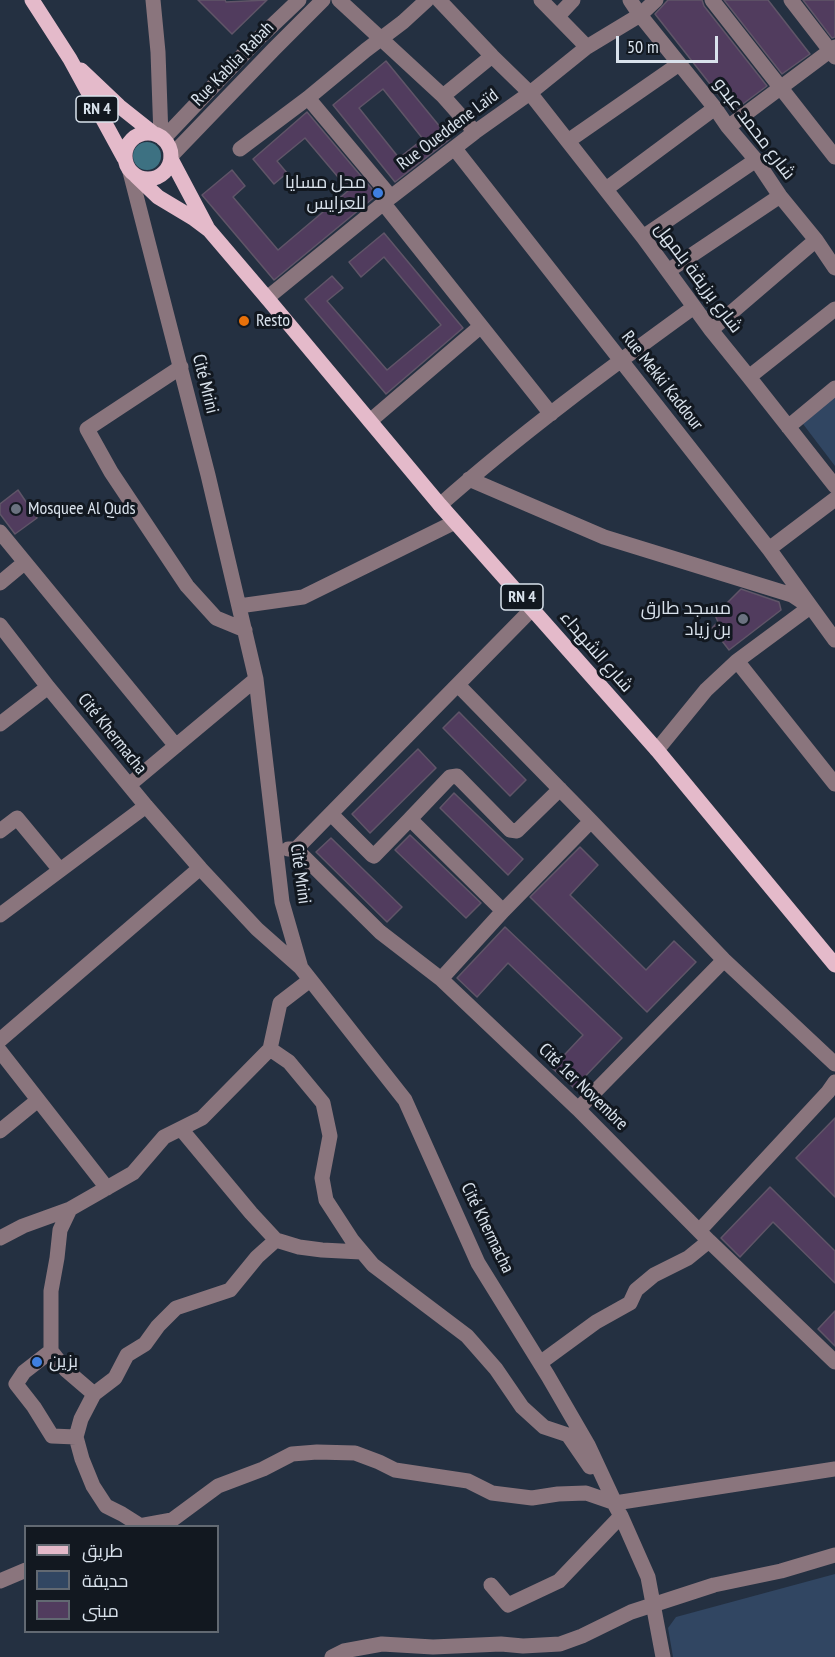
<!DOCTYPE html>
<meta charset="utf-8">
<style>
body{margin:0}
#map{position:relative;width:835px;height:1657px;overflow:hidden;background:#243041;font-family:"PT Sans Narrow",Cairo,sans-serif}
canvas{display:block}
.legend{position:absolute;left:24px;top:1525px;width:195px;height:108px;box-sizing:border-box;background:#121820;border:2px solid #626972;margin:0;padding:8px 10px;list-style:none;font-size:18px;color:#d9e2ec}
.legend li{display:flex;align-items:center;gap:12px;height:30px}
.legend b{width:30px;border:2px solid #626972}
.scale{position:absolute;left:616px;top:36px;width:102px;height:27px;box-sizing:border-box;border:3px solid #d9e2ec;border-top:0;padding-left:8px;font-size:18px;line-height:21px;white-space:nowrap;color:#d9e2ec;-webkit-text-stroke:4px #121820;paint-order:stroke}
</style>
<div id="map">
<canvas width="835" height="1657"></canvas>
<ul class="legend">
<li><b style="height:8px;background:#e4baca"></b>طريق</li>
<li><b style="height:16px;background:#314662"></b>حديقة</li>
<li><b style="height:16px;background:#513c5e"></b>مبنى</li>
</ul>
<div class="scale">50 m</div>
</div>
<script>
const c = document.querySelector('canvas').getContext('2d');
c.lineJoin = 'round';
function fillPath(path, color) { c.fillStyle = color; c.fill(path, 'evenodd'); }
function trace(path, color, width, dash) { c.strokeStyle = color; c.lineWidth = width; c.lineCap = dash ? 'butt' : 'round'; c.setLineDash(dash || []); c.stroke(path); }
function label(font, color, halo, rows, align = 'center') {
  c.font = font + ' "PT Sans Narrow",Cairo,sans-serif'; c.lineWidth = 6; c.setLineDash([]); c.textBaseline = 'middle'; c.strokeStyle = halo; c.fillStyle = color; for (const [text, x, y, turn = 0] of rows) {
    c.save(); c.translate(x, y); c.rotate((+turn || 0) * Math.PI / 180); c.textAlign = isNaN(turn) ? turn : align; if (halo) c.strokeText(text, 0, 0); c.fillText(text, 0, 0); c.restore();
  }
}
const green = new Path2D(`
 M835,393v73l-35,-46z
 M835,1574v83h-162l-5,-29 8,-11z`);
const water = new Path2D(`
 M133 156a14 14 0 1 1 28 0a14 14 0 1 1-28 0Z`);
const building = new Path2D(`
 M198,0h27l1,2 41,-2 -35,34z
 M668,0h34l2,6 63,80 -35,26 -77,-98z
 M724,0h44l42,54 -28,20z
 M803,0h32v37l-3,1z
 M386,61l64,78 -55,43 -62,-77zM383,89l40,50 -24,19 -40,-50z
 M307,112l70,83 -103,85 -72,-85 30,-25 13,16 -12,11 45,53 71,-60 -44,-52 -28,23 10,12 -13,11 -21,-25z
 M384,233l79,95 -77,66 -81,-95 27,-23 11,12 -16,13 60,69 54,-45 -57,-68 -23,20 -12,-15z
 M18,490l19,28 -22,16 -15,-20v-10z
 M741,589l38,13 2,8 -52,40 -17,-22 6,-6 -3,-7z
 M459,712l67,68 -16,16 -67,-68z
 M418,749l18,19 -66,65 -18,-19z
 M454,793l69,66 -15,16 -68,-67z
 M410,835l71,68 -15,15 -71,-68z
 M331,838l71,69 -15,15 -71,-70z
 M580,847l18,18 -28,30 76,75 28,-29 22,21 -49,50 -117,-115z
 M505,927l117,111 -48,50 -22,-20 31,-33 -75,-72 -31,34 -20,-19z
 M835,1118v79l-39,-39z
 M770,1187l65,64v32l-62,-61 -33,35 -19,-19z
 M835,1311v35l-17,-17z`);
const minor = new Path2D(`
 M153,0l5,52 3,85
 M339,0l104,96 32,36
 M439,0l53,56 38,37 113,144 68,93 38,47 86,109
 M541,0l46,47
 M630,0l10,15 75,93 13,19 28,33 24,36 36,44 19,28
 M712,0l123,157
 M791,0l44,57
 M558,16l15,-16
 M443,96l49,-40
 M308,98l83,99
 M728,127l107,-80
 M163,139l96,-101 40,-38
 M568,141l111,-77
 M240,149l68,-51 58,-48 37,-28 24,-22
 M455,149l314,400 66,91
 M171,156l103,-107 49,-49
 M130,172l78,303 48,204 26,223 19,66
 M606,189l109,-81
 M384,204l167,210
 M643,237l113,-77
 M668,271l112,-75
 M267,298l124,-101 84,-65 55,-39 57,-46 53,-32 16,-15
 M711,330l105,-90
 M181,367l-94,62 24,43 76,114 29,32 29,12
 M749,377l86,-68
 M370,421l111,-95
 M788,427l47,-39
 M469,479l135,58 188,58 18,12 -73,54 -31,29 -49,60
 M440,505c80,-71 167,-135 254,-198
 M0,532l176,214
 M769,549l66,-50
 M0,583l24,-20
 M239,606l64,-9 152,-75
 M0,625l48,62 98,119 54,62 57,61 44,39 104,132 73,163 70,113 40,69 27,58 220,-34
 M737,661l98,123
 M458,685l133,136 133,139 111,104
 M0,724l48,-37
 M129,785l127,-106
 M331,814l41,41 2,1 36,-37 93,92
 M410,819l40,-42 7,-1 53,54 7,1 43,-42
 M0,831l17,-13 43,52
 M288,849h8l236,-240
 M296,849l84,83 61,47 137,130 131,132 126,121
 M0,915l146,-109
 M441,979l62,-68 88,-90
 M0,1040l200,-172
 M270,1049l19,13 34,41 7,33 -8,42 4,22 26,40 21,25 94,71 29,33 26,38 22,20 24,8 22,32
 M0,1051l107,137
 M578,1109l146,-149
 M181,1129l70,84 25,27 23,7 23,3 39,2
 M0,1131l38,-31
 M70,1209l-10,21 -3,28 -6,33v60l15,19 28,24
 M699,1231l129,-139 7,-10
 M0,1238l23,-12 47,-17 63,-36 31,-36 38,-19 68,-69 10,-46 30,-23
 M51,1351l-27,21 -8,12 18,23 18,29 24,1 6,22 11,27 13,20 16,8 19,12
 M540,1363l56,-41 34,-19 6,-13 18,-15 34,-17 21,-17
 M76,1437l5,-18 13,-25 21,-16 12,-23 18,-11 13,-18 18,-18 54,-18 27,-33 19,-17
 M610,1496l11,20 27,61 15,80
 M139,1526l33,-6 46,-34 45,-17 29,-15 25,-2 38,1 24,9 16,8 73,11 24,12 40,5 26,-4 28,-1 29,10
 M0,1581l26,-11
 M491,1585l17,20 51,-24 62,-65
 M332,1657l12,-6 38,-7 51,3 68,-3 22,2 37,-2 22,-8 49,-24 83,-27 67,-14 54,-16`);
const major = new Path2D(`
 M32,0l38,59 54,99
 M81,70l38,36 34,27
 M125 156a23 23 0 1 1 46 0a23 23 0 1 1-46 0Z
 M171,159l36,68
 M136,176l22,21 35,21 16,12 58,68 173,207 217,245 178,215`);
const markers = [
 [378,193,6,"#3f7fe0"],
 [244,321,6,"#e8710a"],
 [16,509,6,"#6b7280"],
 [743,619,6,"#6b7280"],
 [37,1362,6,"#3f7fe0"]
];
const shields = [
 [97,109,42],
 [522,597,42]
];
const shieldNames = [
 ["RN 4",97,109],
 ["RN 4",522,597]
];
const streetNames = [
 ["Rue Kablia Rabah",233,64,-46],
 ["شارع محمد عبدو",754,129,53],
 ["Rue Oueddene Laïd",448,130,-37],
 ["شارع برزيقة بلمهل",698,278,53],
 ["Rue Mekki Kaddour",662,381,52],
 ["Cité Mrini",205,384,76],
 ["شارع الشهداء",596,652,49],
 ["Cité Khermacha",112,734,51],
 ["Cité Mrini",300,874,82],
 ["Cité 1er Novembre",583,1087,44],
 ["Cité Khermacha",487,1228,64]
];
const poiNames = [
 ["محل مسايا",366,183,"right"],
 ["للعرايس",366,204,"right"],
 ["Resto",256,321],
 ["Mosquee Al Quds",28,509],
 ["مسجد طارق",731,609,"right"],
 ["بن زياد",731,630,"right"],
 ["بزين",49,1362]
];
fillPath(green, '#314662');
fillPath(water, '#3d7182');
fillPath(building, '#513c5e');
trace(building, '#605568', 1.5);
trace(minor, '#8a757d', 15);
trace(major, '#e4baca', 15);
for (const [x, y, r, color] of markers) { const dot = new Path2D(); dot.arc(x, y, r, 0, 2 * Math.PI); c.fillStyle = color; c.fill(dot); trace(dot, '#121820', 2); }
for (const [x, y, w] of shields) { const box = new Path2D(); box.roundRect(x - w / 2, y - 13, w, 26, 4.5); c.fillStyle = '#121820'; c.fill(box); trace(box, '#d9e2ec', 1.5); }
label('bold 16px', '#d9e2ec', null, shieldNames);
label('18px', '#d9e2ec', '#121820', streetNames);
label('18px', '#d9e2ec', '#121820', poiNames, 'left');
</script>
